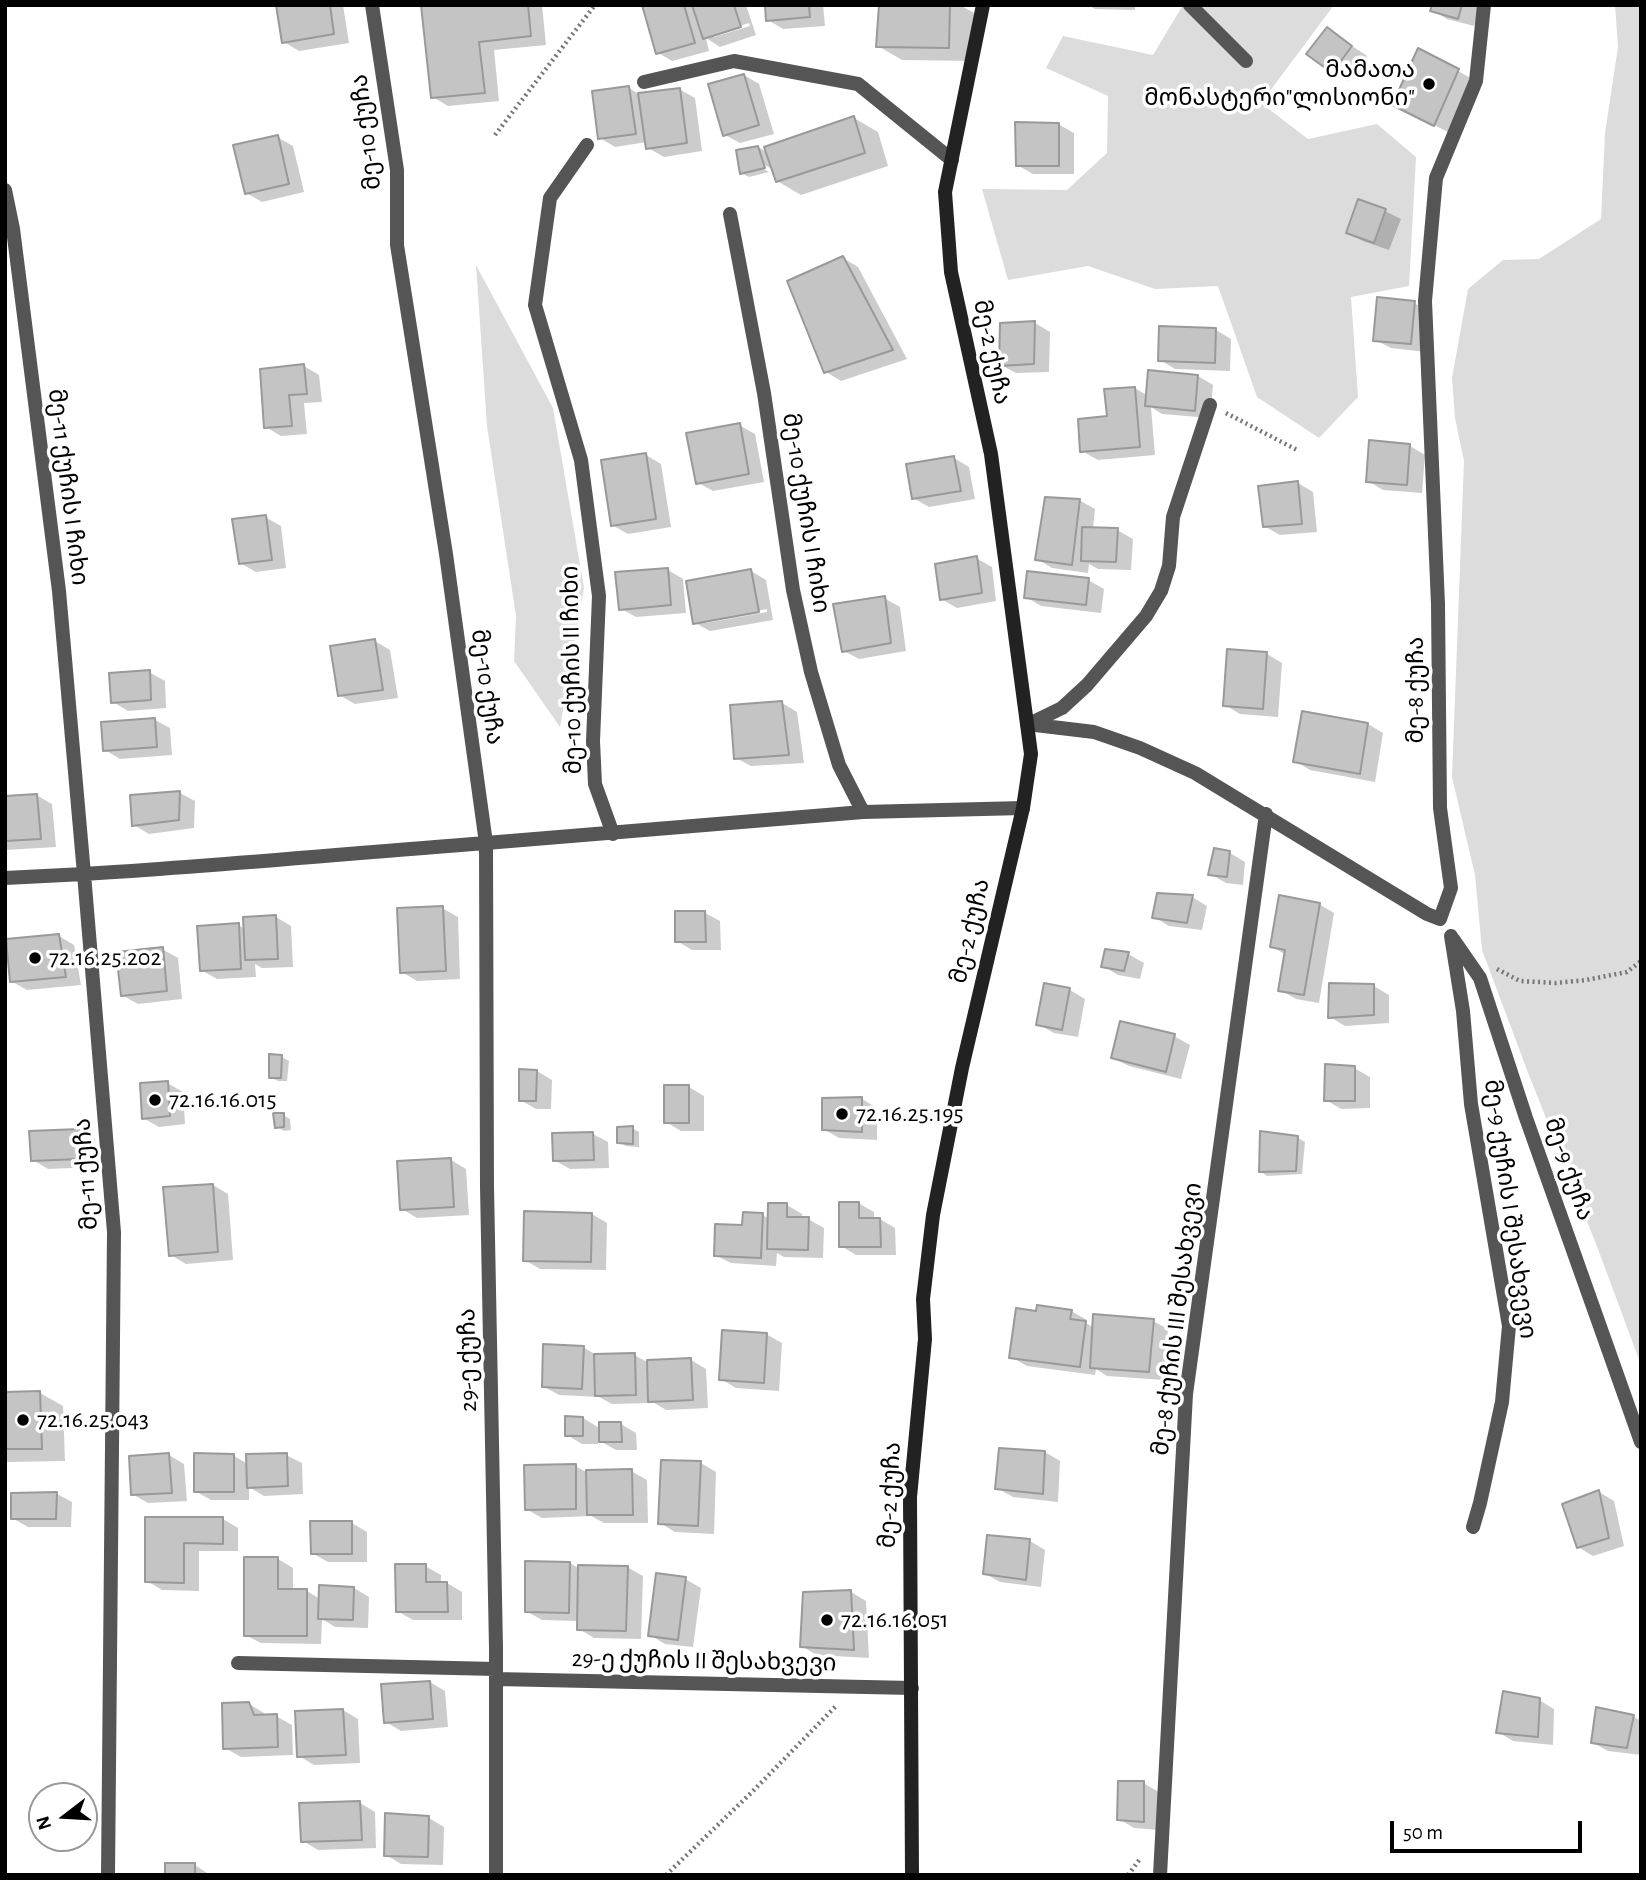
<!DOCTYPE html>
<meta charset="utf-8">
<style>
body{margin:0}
#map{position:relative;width:1646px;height:1880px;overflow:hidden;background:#fff;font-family:"Alegreya Sans",sans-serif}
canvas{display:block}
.frame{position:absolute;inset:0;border:7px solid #000;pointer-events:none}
.north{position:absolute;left:28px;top:1782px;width:70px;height:70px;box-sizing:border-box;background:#fff;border:2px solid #999;border-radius:50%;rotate:253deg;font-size:19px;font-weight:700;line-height:28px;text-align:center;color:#000}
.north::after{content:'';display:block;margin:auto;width:24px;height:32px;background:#000;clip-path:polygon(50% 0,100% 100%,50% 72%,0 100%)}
.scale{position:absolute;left:1390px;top:1821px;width:192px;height:32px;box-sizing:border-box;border:4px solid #000;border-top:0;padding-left:9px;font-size:21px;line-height:24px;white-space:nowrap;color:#000;-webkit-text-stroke:5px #fff;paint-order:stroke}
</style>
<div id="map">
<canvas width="1646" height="1880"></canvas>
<div class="frame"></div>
<div class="north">N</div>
<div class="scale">50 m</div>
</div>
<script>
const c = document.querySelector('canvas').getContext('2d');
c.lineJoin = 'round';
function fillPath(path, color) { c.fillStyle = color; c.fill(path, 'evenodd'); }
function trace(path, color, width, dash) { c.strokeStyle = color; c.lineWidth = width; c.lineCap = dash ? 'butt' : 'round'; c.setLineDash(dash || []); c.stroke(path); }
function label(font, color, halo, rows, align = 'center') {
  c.font = font + ' "Alegreya Sans","Noto Sans Georgian",sans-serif'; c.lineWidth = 7; c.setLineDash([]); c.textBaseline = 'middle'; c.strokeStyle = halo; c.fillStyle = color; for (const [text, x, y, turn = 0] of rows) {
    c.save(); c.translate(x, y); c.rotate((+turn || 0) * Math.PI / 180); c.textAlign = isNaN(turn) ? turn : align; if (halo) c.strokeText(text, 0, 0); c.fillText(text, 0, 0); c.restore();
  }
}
const green = new Path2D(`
 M1183,5h151l-73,98 47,36 69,-15 39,33 -7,129 -58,11 7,100 -39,41 -62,-41 -39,-111 -63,3 -67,-23 -80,14 -26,-91 85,1 40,-37 1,-57 -62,-28 17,-32 90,19z
 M1615,5h26v1360l-43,-116 -71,-179 -45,-120 -7,-75 -23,-98 12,-316 -9,-43 -3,-40 16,-89 35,-29 36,-1 62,-40 4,-86 13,-86z
 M476,265l77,143 31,180 -24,139 -46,-66 2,-45 -29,-190z`);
const shadow = new Path2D(`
 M282,5h61l6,38 -50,8 -15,-9z
 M423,5h119l4,40 -52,5 5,51 -51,5 -15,-9z
 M643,5h103l10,30 -36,12 -14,-9 3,13 -37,10 -15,-9zM749,23l1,3 -36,11v-3z
 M767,5h56l2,21 -42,3 -15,-9z
 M880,5h80l14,8 -1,48 -71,-1 -24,-14z
 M1088,5h47v5l-40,-1z
 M1433,5h47l-6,21 -27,-7 -15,-9z
 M1327,29l40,27 -19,25 -39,-27z
 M1458,71l16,9 -24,53 -40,-20z
 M744,75l15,9 15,50 -34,9 -15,-8z
 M629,88l11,7 39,-6 16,9 7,53 -38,6 -16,-9 -1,-6 -32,5 -15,-9z
 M854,118l24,14 10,34 -87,29 -24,-14 -3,-11 -15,-8 -2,3 12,7 -20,5 -8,-4 17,-26 10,6z
 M1058,124l16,9v41h-41l-16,-9z
 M277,137l16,9 11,46 -42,10 -16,-9z
 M1385,211l16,8 -12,31 -26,-9 -15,-9z
 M843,258l15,9 49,92 -66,22 -15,-9z
 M1414,303l16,9 -4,40 -35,-4 -16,-8z
 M1035,323l15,9 -1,40 -33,1 -15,-8z
 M1216,330l15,9 -1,32 -55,-2 -15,-9z
 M304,366l15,9 3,27 -18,1 3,31 -26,2 -15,-9z
 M1198,376l15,9 -3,33 -48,-4 -11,-7 4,48 -57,5 -16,-9 53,-63 13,8z
 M739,425l16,9 9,48 -51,9 -16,-9z
 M1410,446l15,9 -3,38 -39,-3 -15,-9z
 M646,455l15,9 10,63 -43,7 -16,-9z
 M954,458l15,9 6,32 -46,8 -16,-9z
 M1298,483l15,9 4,40 -37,3 -16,-9z
 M1079,500l16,9 -2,20 24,1 16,9 -2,31 -33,-1 -9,-5 -1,9 -36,-5 -15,-9z
 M265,517l16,9 5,42 -30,4 -16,-9z
 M976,558l16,9 4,34 -39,7 -16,-9z
 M668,570l15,9 3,34 -50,4 -16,-9z
 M751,571l15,9 7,40 -63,11 -15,-8zM767,609v3l-61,11v-3z
 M1088,580l16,9 -3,24 -60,-7 -15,-9z
 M884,598l16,9 6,44 -47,8 -15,-8z
 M375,641l15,9 8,48 -43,6 -16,-9z
 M1267,654l15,9 -4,54 -38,-3 -15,-9z
 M149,672l16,9 1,27 -38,3 -15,-9z
 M782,703l15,9 7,51 -53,3 -15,-8z
 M155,720l15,8 2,27 -52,4 -15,-9z
 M1368,724l15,9 -8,49 -65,-12 -15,-9z
 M180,793l15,8 -1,27 -45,6 -15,-9z
 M36,795l16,9 4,43 -51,3v-52z
 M1215,850l15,3 15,9 -2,23 -17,-2 -16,-9z
 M1192,897l15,9 -5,24 -33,-4 -15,-9z
 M1319,904l15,9 -15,90 -23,-4 -16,-9 6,-35 -15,-9z
 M442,908l16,9 2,62 -43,2 -15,-9z
 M705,913l15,8 1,29h-29l-15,-9z
 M276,917l15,9 2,41 -31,1 -7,-4 1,13 -39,2 -16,-9 37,-45 7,4z
 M59,936l15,9 7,40 -54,5 -16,-9z
 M162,949l16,9 4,41 -44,5 -16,-9z
 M1128,954l16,9 -4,16 -22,-4 -15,-9z
 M1046,985l24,5 15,9 -7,38 -24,-4 -16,-9z
 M1374,986l15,9v28l-44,3 -15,-9z
 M1174,1036l16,9 -9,34 -52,-13 -16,-8z
 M282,1057l7,4 -2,20h-9l-8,-4z
 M1354,1068l16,9v31l-29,1 -15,-9z
 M537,1071l15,9 -1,29h-15l-16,-9z
 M167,1083l16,9 2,32 -26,3 -16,-9z
 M689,1087l15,9v35h-23l-15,-9z
 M862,1099l15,9v32l-38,-2 -15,-9z
 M283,1115l7,4 1,11 -7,1 -7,-4z
 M632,1128l7,4v15l-13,-1 -7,-4z
 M79,1130l16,9 1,28 -48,2 -15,-9z
 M593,1134l15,8 1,26 -39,1 -16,-9z
 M1298,1138l7,4 -3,32 -35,2 -7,-5z
 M451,1160l15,9 3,46 -52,3 -15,-9z
 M213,1185l15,9 5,66 -47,4 -15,-9z
 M858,1203l16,9v7h6l15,9 1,27h-40l-15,-9z
 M787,1205l15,9v5h6l16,9 -1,30 -39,-1 -7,-4 -1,13 -45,-3 -16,-8 29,-28 18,-12 8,4z
 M592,1214l15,9 -1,47 -66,-1 -15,-9z
 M1071,1311l16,9 -1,3 8,5 59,-7 15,8 -4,51 -57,-4 -11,-7 -1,6 -68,-9 -16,-9 27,-44z
 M766,1334l16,9 -3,48 -43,-3 -15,-9z
 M583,1347l15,9 36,-1 15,8 42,-3 15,9 2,39 -42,2 -15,-9v2l-39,1 -13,-7 -40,-2 -16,-9z
 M40,1393l23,13 2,55 -57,1 -3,-1v-67z
 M583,1418l18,11 20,-5 15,9 1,17h-21l-18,-10v4h-16l-15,-9z
 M1045,1452l15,9 -2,41 -45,-5 -16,-9z
 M169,1455l15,9 3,37 -39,2 -16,-9z
 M286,1455l16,8 1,31 -39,2 -15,-9v13h-38l-16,-9 39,-35 14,8z
 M701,1463l15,9 -2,62 -39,-2 -15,-9z
 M575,1466l13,7 43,-2 16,9 1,43h-44l-13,-7 -49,2 -16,-9z
 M1599,1492l15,9 10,45 -31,10 -15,-9z
 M57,1494l15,8 -1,25h-43l-16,-9z
 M147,1518l76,1 15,9v23h-39v40l-37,-1 -15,-9z
 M352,1523l15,9v30h-39l-16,-9z
 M988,1537l42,4 15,9 -4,37 -41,-5 -16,-9z
 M278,1559l15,9v23h14l13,8 34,-11 15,9 -1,31 -33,-1 -13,-8 -1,25 -60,-1 -16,-8z
 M570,1563l10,6 47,-2 16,9 -2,63 -47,-1 -15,-9v-8l-37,-1 -16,-9z
 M425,1566l16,9v9l6,-1 15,9v28h-49l-16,-9z
 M685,1579l16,9 -8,59 -28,-3 -15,-9z
 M851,1592l15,9 3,57 -52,-3 -16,-9z
 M430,1682l15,9 3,36 -47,4 -15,-9z
 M1539,1700l15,9 -1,36 -40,-4 -15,-9z
 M249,1704l15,9 2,3h10l16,9 1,30 -52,2 -16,-9z
 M1597,1709l37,8 7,4v34l-33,-4 -15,-8z
 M343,1710l15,9 2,44 -46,2 -15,-9z
 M1143,1783l16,9v38l-25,-2 -15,-9z
 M360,1803l15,9 1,36 -58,2 -15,-9z
 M429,1818l15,9 -1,38 -42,-1 -15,-9z
 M195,1865l15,10h-43z`);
const building = new Path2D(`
 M276,5h54l4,29 -52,9z
 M421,5h107l3,31 -52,6 6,51 -54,5z
 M642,5h42l11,38 -39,11z
 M692,5h42l7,22 -38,12z
 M765,5h44l1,12 -44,4z
 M879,5h71l-1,43 -73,-1z
 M1432,5h30l-4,14 -28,-8z
 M1327,27l25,19 -20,27 -26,-19z
 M1418,48l41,21 -25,57 -42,-21z
 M744,74l15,51 -36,11 -15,-52z
 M629,86l7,48 -38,5 -6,-48z
 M680,88l7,55 -41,6 -8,-56z
 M854,116l11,37 -89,29 -12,-35z
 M1015,122l44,1v43h-43z
 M278,135l11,49 -44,10 -12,-49z
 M758,146l7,22 -25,6 -4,-24z
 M1358,199l28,10 -12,34 -28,-10z
 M843,256l50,94 -69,23 -37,-92z
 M1377,297l38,4 -4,43 -38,-3z
 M1035,321l-1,43 -35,2 1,-43z
 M1159,326l57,2 -1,35 -57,-2z
 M304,364l3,30 -18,1 3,31 -28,2 -4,-59z
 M1148,370l50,5 -3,36 -50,-5z
 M1135,387l5,60 -60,5 -2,-33 29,-3 -3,-27z
 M740,423l9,51 -53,10 -10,-51z
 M1369,440l41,4 -3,41 -41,-3z
 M646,453l10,66 -45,7 -10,-66z
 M954,456l7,35 -49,8 -6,-35z
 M1298,481l4,43 -39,3 -5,-41z
 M1045,497l35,2 -8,66 -37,-5z
 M266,515l6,45 -33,4 -7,-45z
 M1082,527l36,1 -2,34 -35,-1z
 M977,556l5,37 -42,7 -5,-36z
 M668,568l3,37 -52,5 -4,-38z
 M751,569l8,43 -66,12 -7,-43z
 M1027,571l62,7 -3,27 -62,-7z
 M885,596l6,47 -49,9 -9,-48z
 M375,639l8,51 -45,6 -8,-50z
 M1227,649l40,3 -4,57 -40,-3z
 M150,670l1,30 -40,3 -2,-30z
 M782,701l7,54 -55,4 -4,-54z
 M1302,711l66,12 -8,51 -67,-12z
 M155,718l2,29 -54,4 -2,-29z
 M180,791l-1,29 -47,6 -2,-31z
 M37,794l4,45 -36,2v-45z
 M1214,848l16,3 -3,26 -19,-2z
 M1157,893l36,2 -6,28 -35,-5z
 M1279,895l41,8 -16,92 -26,-4 7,-41 -15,-3z
 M443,906l3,65 -46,2 -3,-65z
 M675,911h30l1,31h-31z
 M276,915l2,44 -33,1 -2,-43z
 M239,923l2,46 -41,2 -3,-45z
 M59,934l7,43 -56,5 -4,-43z
 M163,947l4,44 -46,5 -5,-44z
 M1105,949l24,3 -5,19 -23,-4z
 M1044,983l26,5 -8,42 -26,-5z
 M1329,983l45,1v31l-46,3z
 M1120,1021l55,13 -9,38 -55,-14z
 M269,1054l13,1 -1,23h-12z
 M1325,1064l30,2v35h-31z
 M519,1069l18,1 -1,31h-17z
 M168,1081l2,35 -28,3 -2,-36z
 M664,1085h25v38h-25z
 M862,1097v35l-40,-2v-32z
 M273,1113h11v14l-9,1z
 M633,1126v18l-16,-1v-16z
 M80,1129l1,30 -50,2 -2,-30z
 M1260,1131l38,5 -2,35 -37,1z
 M593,1132l1,28 -41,1 -1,-28z
 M451,1158l3,49 -54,3 -3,-49z
 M213,1184l5,68 -49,4 -6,-69z
 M839,1202h20v16h21l1,29h-42z
 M768,1203h19v14h22l-1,33 -41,-1z
 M524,1211l68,2 -1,49 -68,-1z
 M743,1212l20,1 -2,45 -47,-2 1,-32 27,1z
 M1037,1305l35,5 -2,9 16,2 -6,46 -71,-9 7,-50 20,3z
 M1093,1314l61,5 -5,53 -59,-4z
 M722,1330l45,3 -3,50 -45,-3z
 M543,1344l41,2 -2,43 -40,-2z
 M635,1353l1,42 -41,1 -1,-42z
 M691,1358l2,42 -45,2 -1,-42z
 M40,1391l2,58h-37v-57z
 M565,1416l18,1v19h-18z
 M599,1422h22l1,20h-23z
 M999,1448l46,3 -2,43 -48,-5z
 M169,1453l3,40 -41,2 -2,-39z
 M194,1453l40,1v38h-40z
 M287,1453l1,33 -41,2 -1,-34z
 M661,1460l40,1 -3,65 -40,-2z
 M576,1464v45l-51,1 -1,-45z
 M632,1469l1,46h-46l-1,-45z
 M1599,1490l10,48 -32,10 -15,-44z
 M57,1492l-1,27h-45v-26z
 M145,1517h78v27l-39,-1v40l-39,-1z
 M310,1521h42v33h-41z
 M987,1535l43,4 -4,41 -43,-6z
 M244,1557h34v32h29v47h-63z
 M525,1561l45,1 -1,51 -44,-1z
 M395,1564h31v18h21l1,30h-52z
 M578,1565l50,1 -2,65 -49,-1z
 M656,1573l30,4 -8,63 -30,-4z
 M319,1585l35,2 -1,33 -35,-1z
 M851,1590l3,60 -54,-3 3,-55z
 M430,1681l3,38 -49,4 -3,-39z
 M1503,1691l37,7 -2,39 -42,-4z
 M249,1702l5,13 23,-1 1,33 -55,2 -1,-46z
 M1596,1707l38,8 -7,33 -36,-5z
 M343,1709l3,46 -49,2 -2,-46z
 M1118,1781h26v41l-27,-2z
 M360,1801l2,39 -61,2 -2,-39z
 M385,1813l44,3 -1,41 -44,-1z
 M165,1863h30v12h-30z`);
const path = new Path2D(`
 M495,135l100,-130
 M1226,413l73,38
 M1497,969l23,12 36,2 30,-3 41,-8 14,-11
 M666,1875l86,-83 84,-86
 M1128,1875l12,-16`);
const minor = new Path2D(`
 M372,5l25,165v75l49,309 40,289 377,-31 160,-4
 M1190,5l56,56
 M644,82l90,-21 124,23 94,76
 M587,145l-37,53 -15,107 46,155 18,136 -6,145 2,43 18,50
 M5,190l8,39 46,362 25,283 -79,4
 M730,214l34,179 29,197 18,82 28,93 24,47
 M1027,724l67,8 46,16 55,25 232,141 13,5
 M1029,724l33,-16 25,-23 59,-69 15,-25 8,-25 4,-49 37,-112
 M1440,919l11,-31 -11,-80 -2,-204 -13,-303 11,-123 40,-97 8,-76
 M1451,936l12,75 8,93 38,222 -7,76 -22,101 -7,24
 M1453,939l27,39 46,140 115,324
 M238,1663l258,6
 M496,1679l416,9
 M108,1875l6,-643 -30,-358c135,-8 268,-21 402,-31l1,344 9,461v227
 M1160,1875l26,-481 80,-580`);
const secondary = new Path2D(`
 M912,1875l-2,-378 15,-158 -2,-40 10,-84 29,-147 61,-260 8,-54 -40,-300 -40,-182 -6,-80 38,-187`);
const markers = [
 [1429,84,7,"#000"],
 [35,958,7,"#000"],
 [155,1100,7,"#000"],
 [842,1114,7,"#000"],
 [23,1420,7,"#000"],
 [827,1620,7,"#000"]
];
const poiNames = [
 ["მამათა",1415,70,"right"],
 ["მონასტერი\"ლისიონი\"",1415,98,"right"],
 ["72.16.25.202",49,958],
 ["72.16.16.015",169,1100],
 ["72.16.25.195",856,1114],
 ["72.16.25.043",37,1420],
 ["72.16.16.051",841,1620]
];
const streetNames = [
 ["მე-10 ქუჩა",366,132,-97],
 ["მე-2 ქუჩა",992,352,78],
 ["მე-11 ქუჩის I ჩიხი",68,487,83],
 ["მე-10 ქუჩის I ჩიხი",806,513,81],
 ["მე-10 ქუჩის II ჩიხი",572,670,-91],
 ["მე-10 ქუჩა",487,687,82],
 ["მე-8 ქუჩა",1416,690,-90],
 ["მე-2 ქუჩა",970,931,-77],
 ["მე-9 ქუჩა",1569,1169,71],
 ["მე-11 ქუჩა",86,1174,-94],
 ["მე-9 ქუჩის I შესახვევი",1510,1209,82],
 ["მე-8 ქუჩის III შესახვევი",1177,1319,-83],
 ["29-ე ქუჩა",468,1360,-91],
 ["მე-2 ქუჩა",890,1495,-87],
 ["29-ე ქუჩის II შესახვევი",704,1661,1]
];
fillPath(green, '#dcdcdc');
fillPath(shadow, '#0003');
fillPath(building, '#c4c4c4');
trace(building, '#999', 2);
trace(path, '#777', 4.5, [2, 3.5]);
trace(minor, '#555', 14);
trace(secondary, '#222', 14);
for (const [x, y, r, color] of markers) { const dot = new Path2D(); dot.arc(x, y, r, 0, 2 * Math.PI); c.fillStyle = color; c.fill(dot); trace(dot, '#fff', 2.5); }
label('24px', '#000', '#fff', poiNames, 'left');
label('24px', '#000', '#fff', streetNames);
</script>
